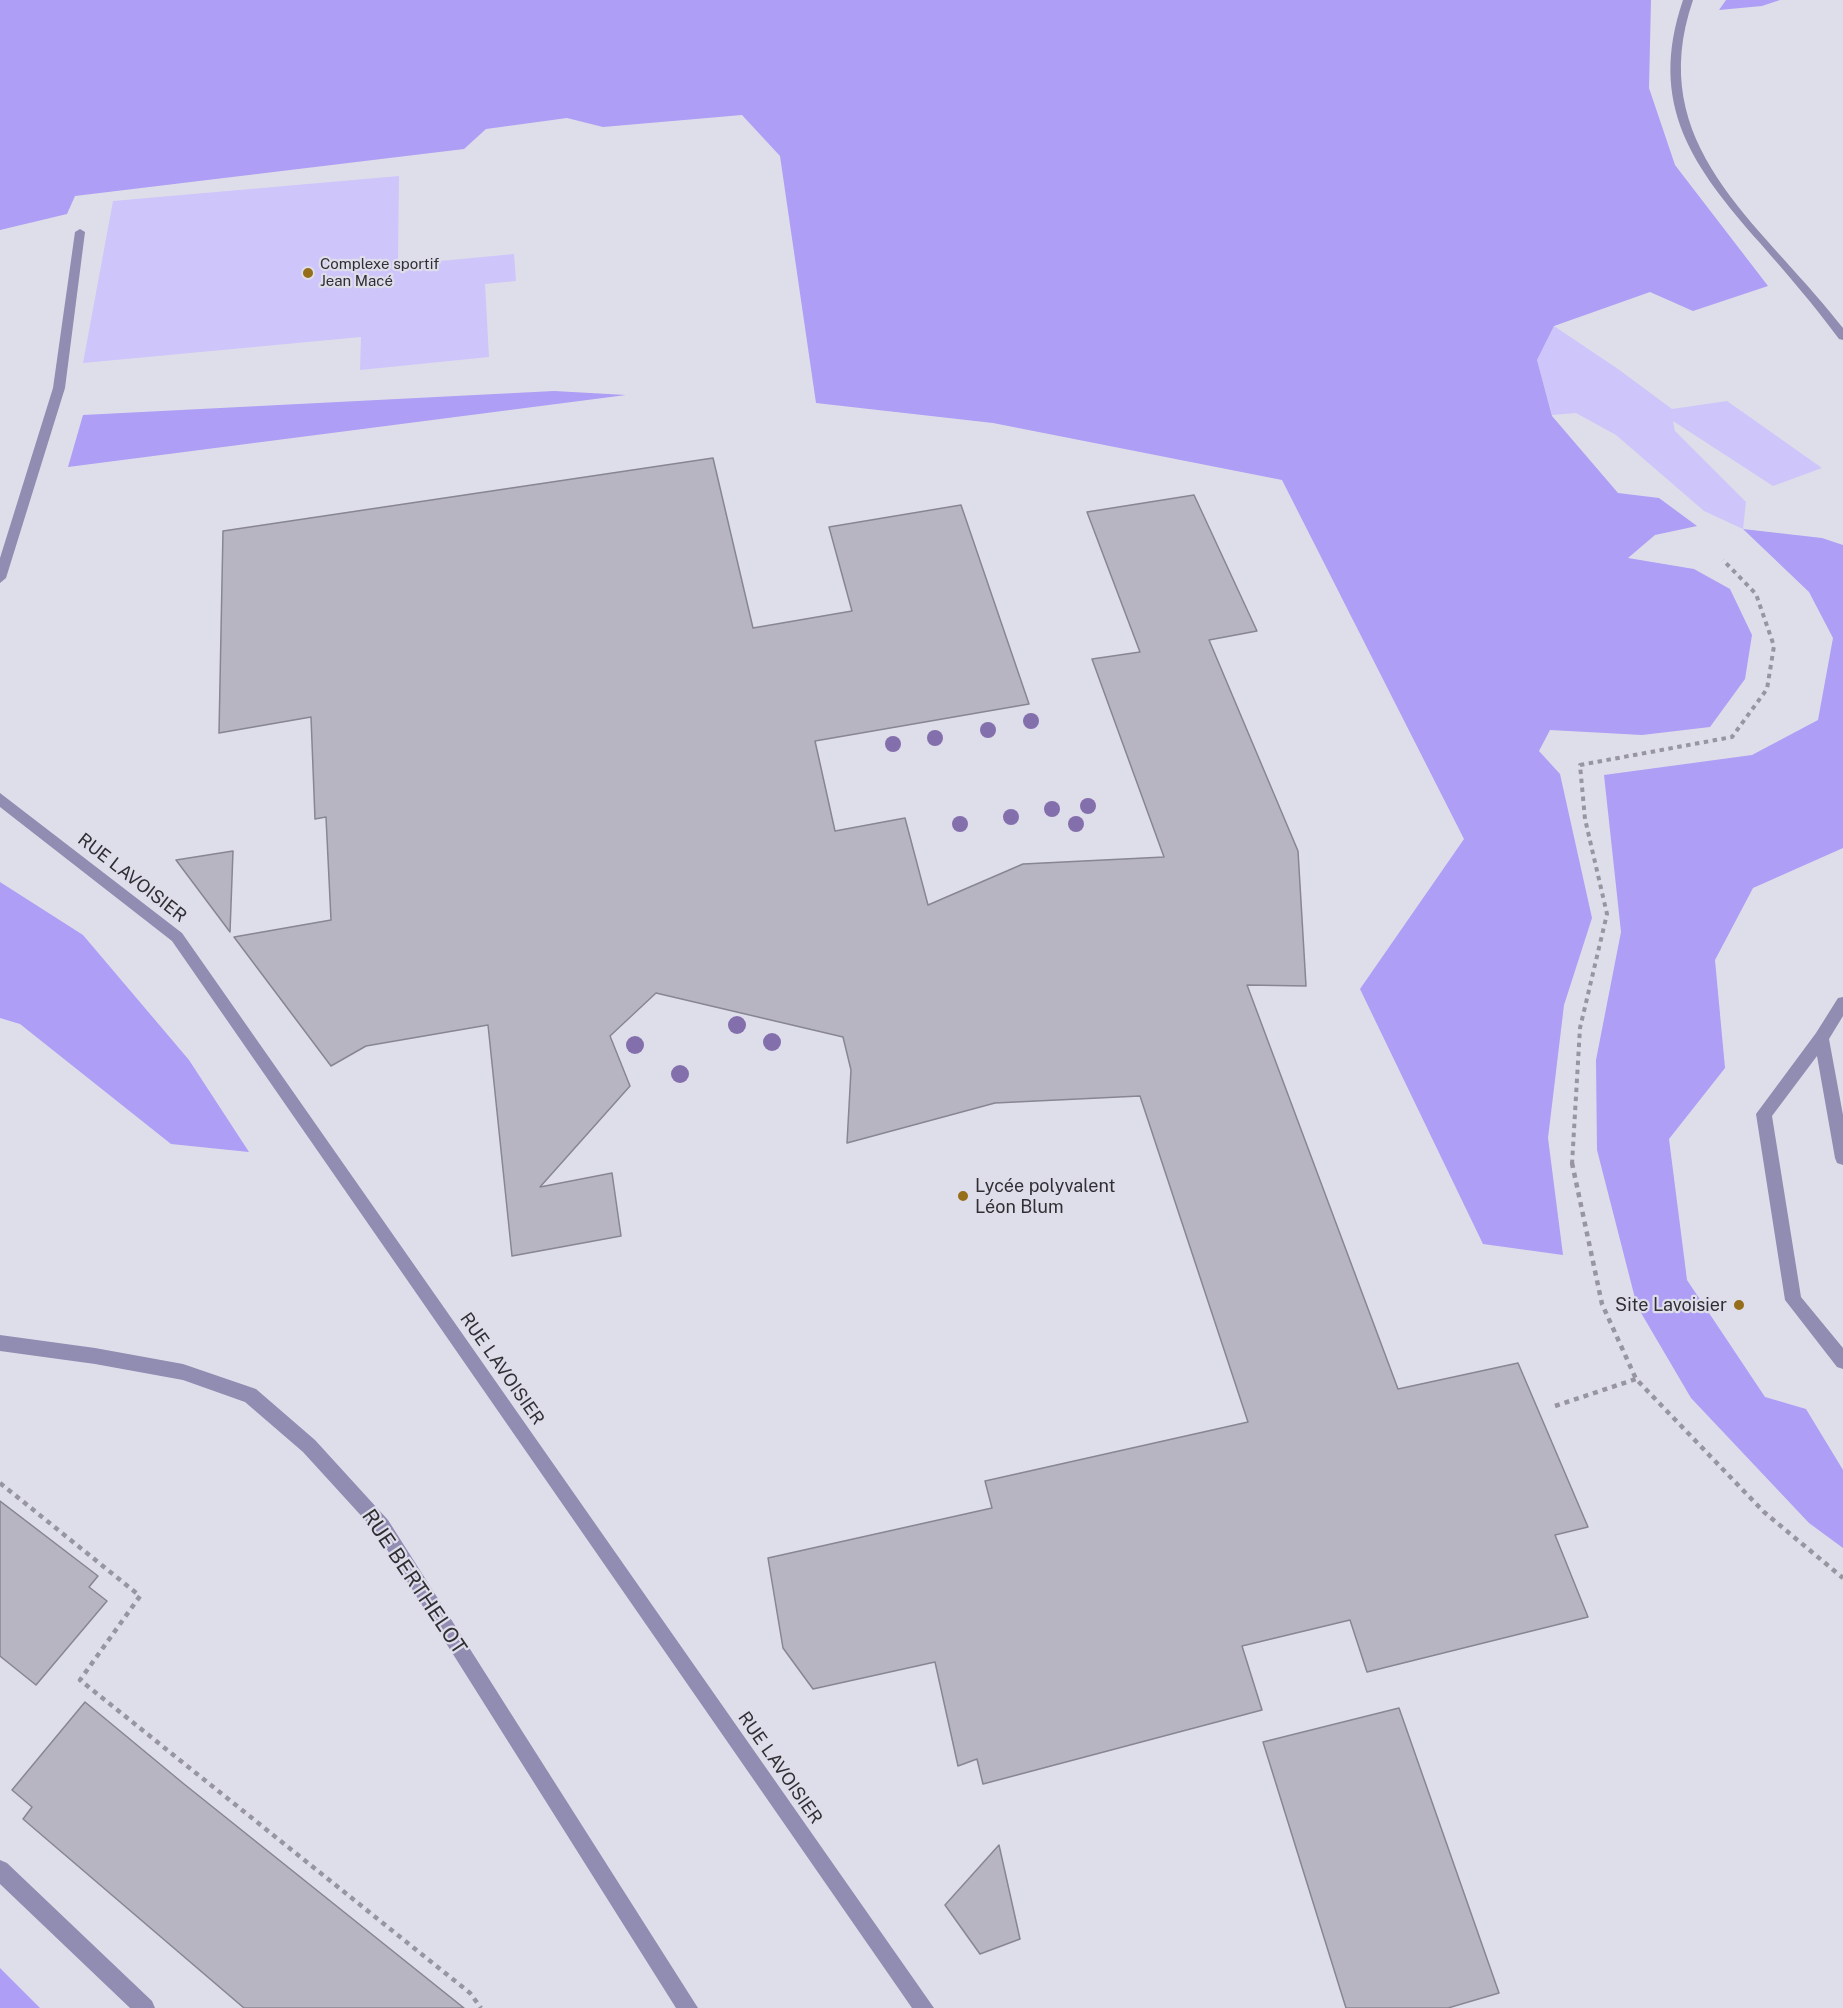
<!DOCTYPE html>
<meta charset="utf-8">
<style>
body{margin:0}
canvas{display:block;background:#deddea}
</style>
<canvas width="1843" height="2008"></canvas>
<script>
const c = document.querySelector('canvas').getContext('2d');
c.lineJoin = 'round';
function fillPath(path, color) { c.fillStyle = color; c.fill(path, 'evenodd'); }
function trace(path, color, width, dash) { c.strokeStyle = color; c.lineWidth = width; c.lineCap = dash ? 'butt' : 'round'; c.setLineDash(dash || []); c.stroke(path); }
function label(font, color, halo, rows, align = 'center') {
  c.font = font + ' "Public Sans",sans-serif'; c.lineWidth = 4.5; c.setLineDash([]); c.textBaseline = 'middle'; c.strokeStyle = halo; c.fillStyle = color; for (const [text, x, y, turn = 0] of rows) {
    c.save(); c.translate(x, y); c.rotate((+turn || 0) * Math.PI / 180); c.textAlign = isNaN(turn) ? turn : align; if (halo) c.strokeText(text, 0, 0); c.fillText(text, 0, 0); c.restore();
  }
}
const green = new Path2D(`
 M399,176l-1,89 116,-11 2,27 -31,3 4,73 -129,13 1,-33 -278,26 30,-162z
 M1554,326l64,43 54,40 55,-8 95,67 -49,18 -100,-65 2,10 71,71 -3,27 -39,-18 -88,-76 -40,-22 -24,2 -15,-55z`);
const forest = new Path2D(`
 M0,0h1651l-2,88 26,77 93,121 -75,25 -43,-19 -96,34 -17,34 15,56 66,77 41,5 38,28 -42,9 -27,23 66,11 36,20 22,46 -7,44 -35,48 -68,8 -92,-5 -11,21 21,23 32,144 -28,87 -16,133 15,117 -80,-11 -123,-255 104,-150 -182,-359 -289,-57 -177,-20 -36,-247 -38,-41 -139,12 -36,-9 -81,11 -22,20 -389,47 -8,18 -67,16z
 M1726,0h54l-18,6 -43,4z
 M554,391l72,4 -558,72 15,-52z
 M1743,529l79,9 21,7v303l-90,40 -38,72 10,108 -56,71 18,141 78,117 41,12 37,61v78l-34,-25 -118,-125 -54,-92 -40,-156 -1,-90 25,-128 -17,-157 148,-20 66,-35 15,-82 -24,-46z
 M0,882l83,53 106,125 60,92 -78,-8 -151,-120 -20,-6z
 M0,1968l40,40h-40z`);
const building = new Path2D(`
 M713,458l40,170 99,-17 -23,-84 132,-22 68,199 -214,37 20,90 70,-13 23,87 95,-41 141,-7 -72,-198 48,-7 -53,-140 107,-17 63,136 -48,9 89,211 8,135 -59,-1 151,404 120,-26 70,164 -33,8 33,82 -221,55 -17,-52 -108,26 20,64 -279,74 -6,-25 -19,7 -23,-104 -122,27 -30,-41 -15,-90 224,-50 -7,-27 263,-59 -108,-326 -145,7 -148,40 4,-73 -8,-33 -187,-44 -46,43 20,50 -90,101 72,-14 9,63 -109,20 -24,-231 -122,21 -35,20 -97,-129 97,-17 -5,-103 -11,2 -4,-102 -92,16 4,-202z
 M233,851l-3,81 -54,-72z
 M0,1501l98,75 -9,11 18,14 -71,84 -36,-29z
 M85,1702l99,82 280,224h-220l-221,-189 9,-12 -20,-17z
 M1399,1708l100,285 -51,15h-102l-83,-266z
 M999,1845l21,94 -40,15 -35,-49z`);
const pathFar1 = new Path2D(`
 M1572,1164l8,-136 27,-114 -22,-95 -5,-54 152,-28 35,-48 7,-43 -18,-52 -33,-34`);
const path = new Path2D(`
 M1572,1163l30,141 34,75 128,133 79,66
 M1555,1406l81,-27
 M0,1483l140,113 -60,84 390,313 11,15`);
const minor = new Path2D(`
 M1683,0h10c-50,145 66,221 145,322l5,6v12l-4,-1c-25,-34 -52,-65 -79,-96 -67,-76 -113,-138 -77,-243z
 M80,229l5,3 -20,156 -59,190 -6,5v-25l53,-170 22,-156z
 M0,793l182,140 752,1075h-22l-740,-1067 -172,-134z
 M1843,997v19l-14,23 14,76v50l-6,-2 -2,-5 -18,-102 -45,60 29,181 42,51v21l-6,-2 -52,-67 -29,-186 60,-81 22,-35z
 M0,1335l95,13 88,16 73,25 59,51 73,80 310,488h-22l-300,-476 -73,-80 -58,-50 -62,-22 -88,-16 -95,-13z
 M0,1860l7,3 145,138 3,7h-25l-130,-124z`);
const trees = [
 [1031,721,8],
 [988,730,8],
 [935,738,8],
 [893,744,8],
 [1088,806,8],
 [1052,809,8],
 [1011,817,8],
 [960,824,8],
 [1076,824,8],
 [737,1025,9],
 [772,1042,9],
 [635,1045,9],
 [680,1074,9]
];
const markers = [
 [308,273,6,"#966e19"],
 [963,1196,6,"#966e19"],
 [1739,1305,6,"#966e19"]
];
const farPoinames = [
 ["Complexe sportif",320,264],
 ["Jean Macé",320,281]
];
const streetNames = [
 ["RUE LAVOISIER",132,878,38],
 ["RUE LAVOISIER",502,1369,55],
 ["RUE LAVOISIER",780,1768,55]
];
const poiNames = [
 ["Lycée polyvalent",975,1186],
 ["Léon Blum",975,1207],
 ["Site Lavoisier",1727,1305,"right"]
];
const nearStreetnames = [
 ["RUE BERTHELOT",414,1582,56]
];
fillPath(green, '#cec6fa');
fillPath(forest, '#ae9ef5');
fillPath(building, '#b6b5c1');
trace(building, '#888692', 1.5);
trace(pathFar1, '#9796a0', 4, [4.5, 4.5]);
trace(path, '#9796a0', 4.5, [5, 5]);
fillPath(minor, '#918cb2');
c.fillStyle = '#836fac';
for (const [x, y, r] of trees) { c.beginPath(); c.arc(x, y, r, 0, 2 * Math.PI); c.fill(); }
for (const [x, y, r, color] of markers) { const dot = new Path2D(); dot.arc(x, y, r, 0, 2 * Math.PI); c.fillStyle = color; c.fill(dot); trace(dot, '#deddea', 2); }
label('15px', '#302f34', '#deddea', farPoinames, 'left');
label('18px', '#302f34', '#deddea', streetNames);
label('18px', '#302f34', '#deddea', poiNames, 'left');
label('21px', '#302f34', '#deddea', nearStreetnames);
</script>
